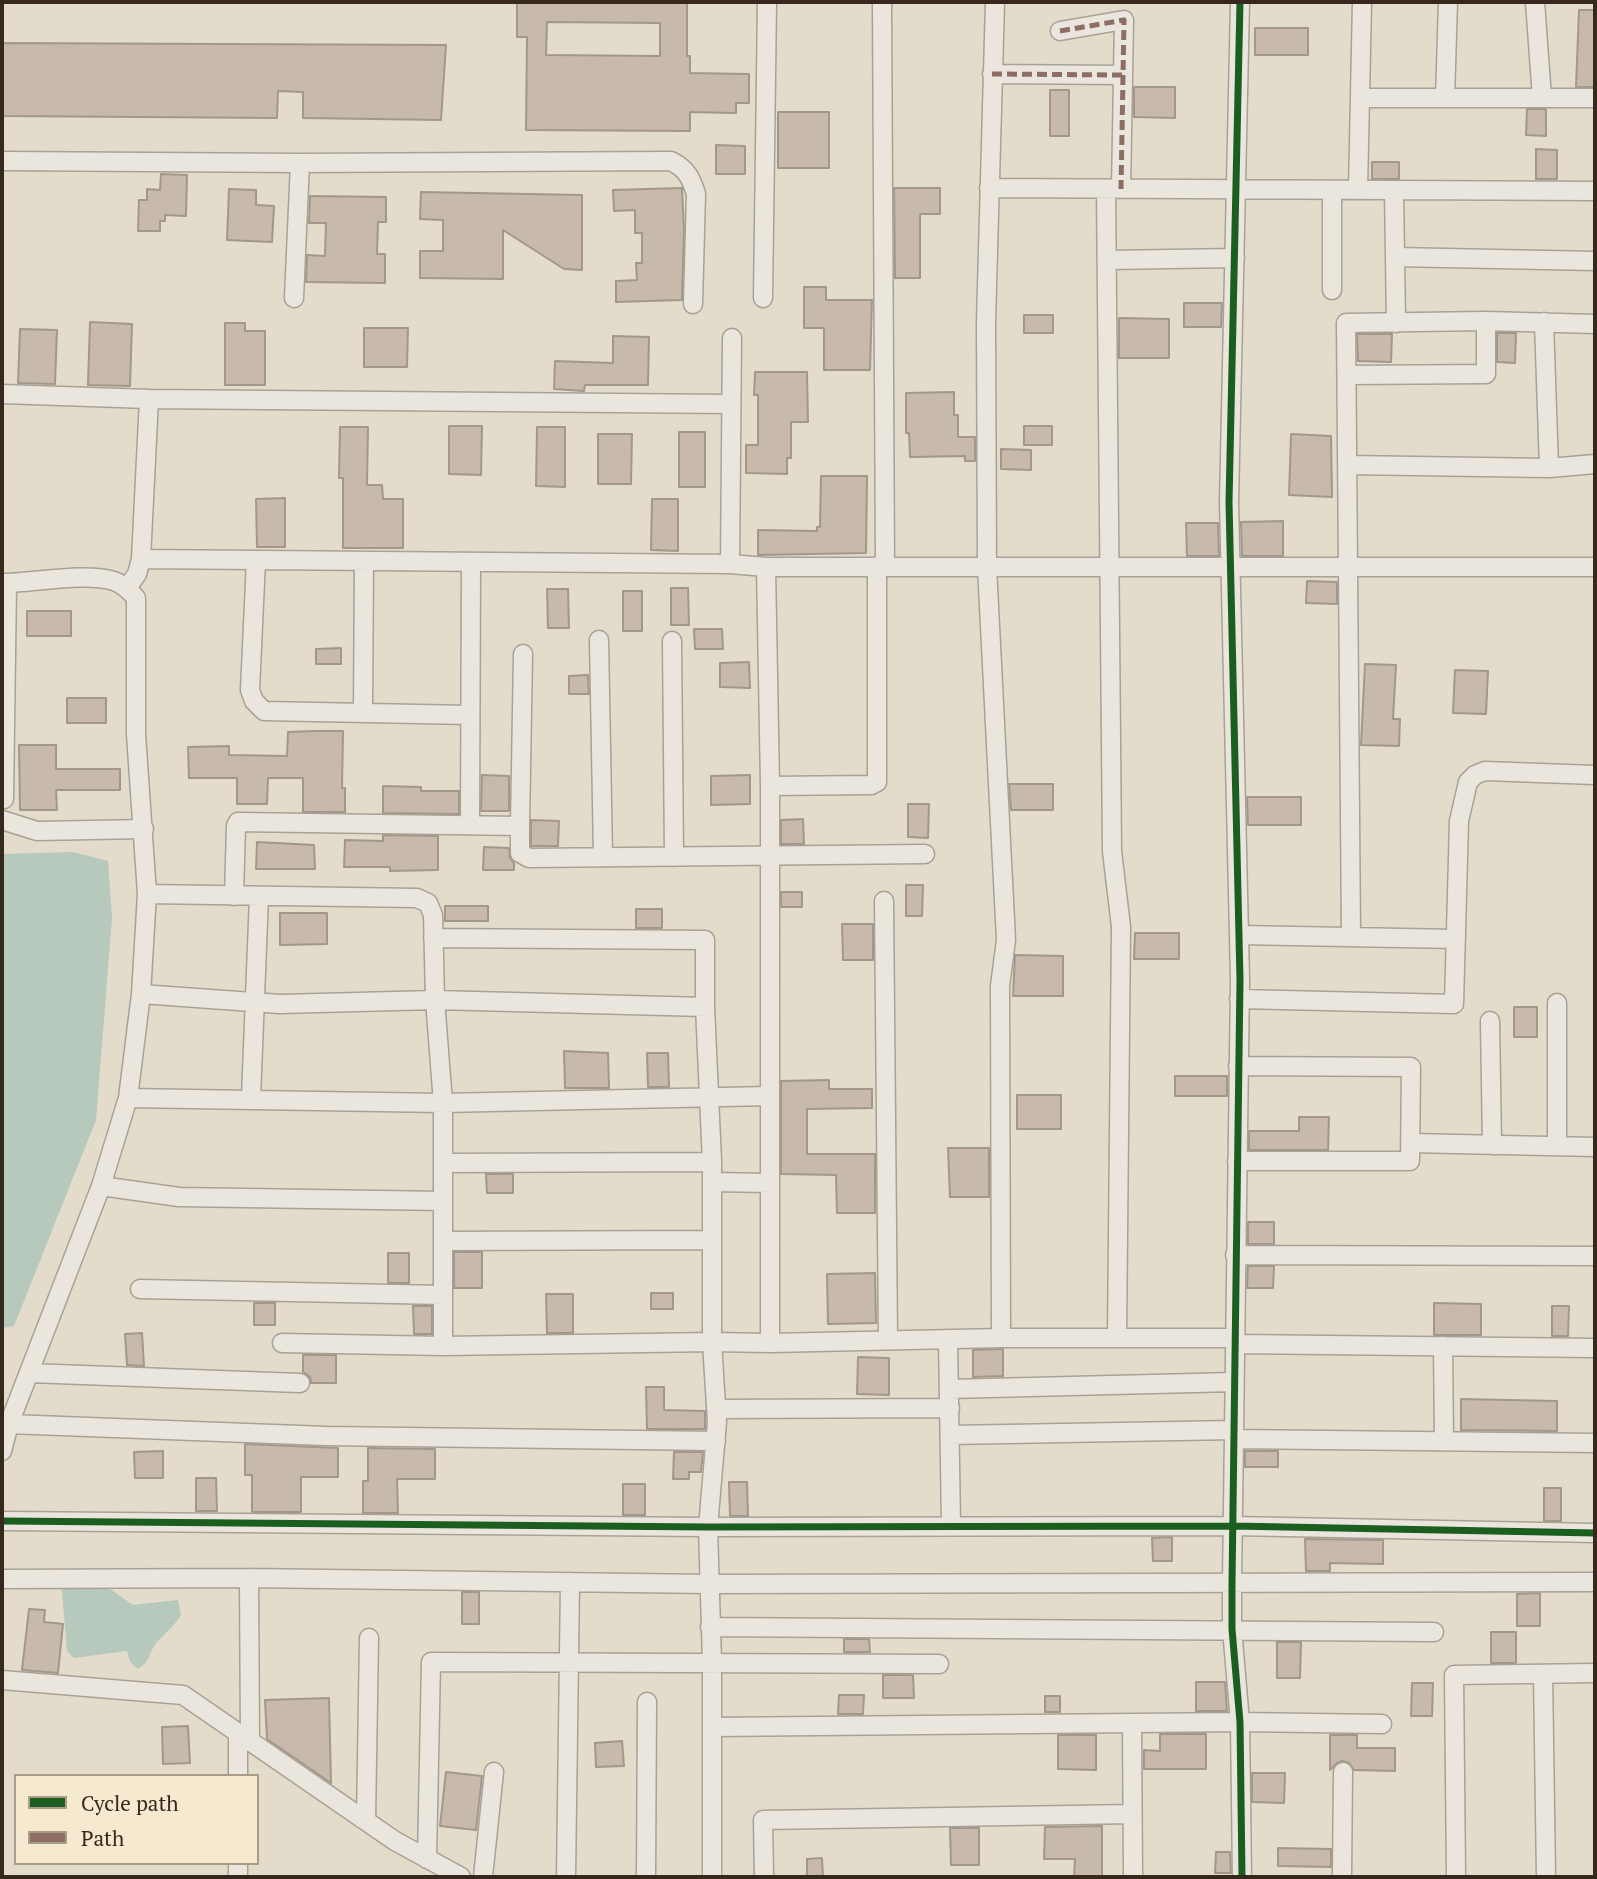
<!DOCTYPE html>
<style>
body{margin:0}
#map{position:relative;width:1597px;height:1879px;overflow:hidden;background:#e3dccb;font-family:"PT Serif",serif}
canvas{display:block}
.frame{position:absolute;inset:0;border:4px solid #36281d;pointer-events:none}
.legend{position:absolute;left:14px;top:1774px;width:245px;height:91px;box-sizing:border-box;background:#f5e9d0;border:2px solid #a99c88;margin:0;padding:9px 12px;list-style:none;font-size:21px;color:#36281d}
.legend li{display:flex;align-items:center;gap:14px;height:35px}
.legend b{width:35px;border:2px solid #a99c88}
</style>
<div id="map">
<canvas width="1597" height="1879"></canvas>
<div class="frame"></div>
<ul class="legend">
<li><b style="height:9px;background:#1b5e20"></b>Cycle path</li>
<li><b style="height:9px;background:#8d6e63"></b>Path</li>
</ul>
</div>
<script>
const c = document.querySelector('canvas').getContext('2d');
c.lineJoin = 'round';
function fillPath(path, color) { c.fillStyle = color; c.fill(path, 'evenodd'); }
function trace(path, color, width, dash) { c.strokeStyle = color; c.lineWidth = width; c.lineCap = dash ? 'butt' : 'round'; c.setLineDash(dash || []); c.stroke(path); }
const water = new Path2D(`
 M73,852l35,9 4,57 -16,202 -82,206 -12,2v-474z
 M61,1580l46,7 26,18 45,-5 3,15c-7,11 -14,17 -23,26 -10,11 -6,19 -20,28l-8,-7 -3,-11 -53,7 -7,-7z`);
const building = new Path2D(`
 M517,2h170v54h3v17l59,1v29h-13v10l-46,-1v19l-164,-1 1,-93h-10zM547,22l113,1v33l-114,-1z
 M1579,10h16v77h-19z
 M1255,28h53v27h-53z
 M2,43l444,2 -5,75 -138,-2v-26l-25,-1 -1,27 -275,-2z
 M1134,87h41v31l-41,-1z
 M1050,90h19v46h-19z
 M1527,109h19v27l-20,-1z
 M778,112h51v56h-51z
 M716,145l29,1v28h-29z
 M1536,149l21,1v29h-21z
 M1372,162h27v17h-27z
 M161,174l26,1 -1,41 -21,-1v6h-5v10h-22l1,-31h8v-11l13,1z
 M682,188l2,42 -2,70 -66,2v-21l21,-1 -1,-17h6v-30h-7v-23l-21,1 -1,-21z
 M894,188h46v26h-20v64h-25z
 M229,189l27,1v15l18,1 -2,36 -45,-2z
 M421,192l161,3v75l-18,-1 -61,-39v49l-83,-1v-27h23v-31l-23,-1z
 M310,196l76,1v25h-8l-1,32h8v29l-79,-1 1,-27 18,1 1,-33h-17z
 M804,287h22v13h46l-2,70h-46v-42h-20z
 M1184,303h38l-1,24h-37z
 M1024,315h29v18h-29z
 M1119,318l50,1v39h-50z
 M90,322l42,2 -2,62 -42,-1z
 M225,323h20v8h20v54h-40z
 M364,328h44l-1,39h-43z
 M20,329l37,1 -2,54 -37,-1z
 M1497,333h19l-1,30 -18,-1z
 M1357,334h35l-1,28 -33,-1z
 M613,336l36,1 -1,48h-63l-1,6 -30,-2 1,-28 58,2z
 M755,372h52l1,50h-17v36h-4v16l-41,-1v-28h12v-50h-4z
 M954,392v23h4v22h17v24h-10v-5l-55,1 -1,-24h-3v-40z
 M449,426h33l-1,49 -32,-1z
 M1024,426h28v19h-28z
 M340,427h28l-1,58h15l1,14h20v49h-60v-70h-4z
 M537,427h28v60l-29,-1z
 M679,432h26v55h-26z
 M598,434h34l-1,50h-33z
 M1291,434l40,2 1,61 -43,-2z
 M1001,449l30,1v20l-30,-1z
 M821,476h46l-1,77 -108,2v-25l59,1v-4h3z
 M285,498v49h-28l-1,-48z
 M652,499h26v52l-27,-1z
 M1283,521v35h-41l-1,-34z
 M1186,523h32l1,33h-32z
 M1307,581l30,1v22l-31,-1z
 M671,588h17l1,37h-18z
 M547,589h21l1,39h-21z
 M623,591h19v40h-19z
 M27,611h44v25h-44z
 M694,629h28l1,20h-28z
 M341,648v16h-25v-15z
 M749,662l1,26 -30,-1v-24z
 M1365,664l31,1 -3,54h7l-1,27 -38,-1z
 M1455,670l33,1 -2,43 -33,-1z
 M588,675l1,19h-20v-18z
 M67,698h39v25h-39z
 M315,731h28l-1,57h3v24h-42v-34h-35l-1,26h-30v-26h-48l-1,-31 41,-1v9l58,1 1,-24z
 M19,745h37v24h64v21h-64l1,20h-37z
 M482,775l27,1v35h-28z
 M750,775v29l-39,1v-29z
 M1009,784h44v26h-42z
 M383,786l38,1v4h38v23l-76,-1z
 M1247,797h54v28h-53z
 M908,804h21l-1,34 -20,-1z
 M803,819l1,25h-23v-24z
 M531,820l28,1 -1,25h-27z
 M383,835l55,1v34l-48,1v-4h-46l1,-27 38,1z
 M257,842l57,3 1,24h-59z
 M484,847l25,1 1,10 4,5v7h-31z
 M906,885h17l-1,31h-16z
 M781,892h21v15h-21z
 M445,906h43v15h-43z
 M636,909h26v19h-26z
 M280,913h47v31l-47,1z
 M842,924h31v36h-30z
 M1135,933h44v26h-45z
 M1015,955l48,1v40h-50z
 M1514,1007h23v30h-23z
 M564,1051l44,2 1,35h-44z
 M647,1053h21l1,34h-21z
 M1175,1076h52v20h-52z
 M829,1080v9h43v19l-65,1v45h68v59h-38l-1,-38 -55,-1v-93z
 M1017,1095h44v34h-44z
 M1299,1117h30l-1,33h-79v-19h50z
 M948,1148h41v49h-39z
 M486,1174h27v19h-26z
 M1248,1222h26v22h-26z
 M454,1252h28v36h-28z
 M388,1253h21v30h-21z
 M1248,1266h26l-1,22h-26z
 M875,1273l1,50 -48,1 -1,-50z
 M651,1293h22v16h-22z
 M546,1294h27v39h-26z
 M254,1303h21v22h-21z
 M1434,1303l47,1v31h-47z
 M413,1306h19v28h-18z
 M1552,1306h17l-1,30h-16z
 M142,1333l2,33 -17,-1 -2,-31z
 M1003,1349v27l-30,1v-27z
 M303,1355h33v28h-25l-1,-6 -7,-5z
 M858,1357l31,1v37l-32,-1z
 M646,1387h18v23l41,1v18h-58z
 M1461,1399l96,2v30l-96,-1z
 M245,1444l93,4v29h-37v35h-49v-37h-7z
 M368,1448l67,1v30h-38l1,34h-35v-32h5z
 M163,1451v27h-28l-1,-26z
 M1245,1451h33v16h-33z
 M674,1452h29l-2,20h-12v7h-16z
 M196,1478h20l1,33h-21z
 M729,1482h18l1,34h-18z
 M623,1484h22v31h-22z
 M1544,1488h17v33h-17z
 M1172,1537v24h-19l-1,-23z
 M1305,1539l78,1v24l-53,-1v8h-24z
 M462,1592h17v32h-17z
 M1540,1593v33h-23v-32z
 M29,1609l16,1 -1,12 19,2 -5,49 -36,-3z
 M1491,1632h25v31h-25z
 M844,1639h25l1,13h-26z
 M1277,1642h24l-1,36h-23z
 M883,1675h30l1,23h-31z
 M1196,1682h29l2,29h-31z
 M1412,1683h21l-1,33h-21z
 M839,1695h25l-1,19h-25z
 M1045,1696h15v16h-15z
 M329,1698l2,85 -64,-44 -2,-39z
 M188,1726l2,37 -27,1 -1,-37z
 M1160,1734h46v35h-62v-19l16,1z
 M1058,1735h38v35l-38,-1z
 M1330,1735h27v13h38v23l-41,-1 -5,-7 -7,-2 -5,2 -7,7z
 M622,1741l2,25 -28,1 -1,-24z
 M446,1772l36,4 -6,54 -36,-4z
 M1252,1773h33l-1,30 -32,-1z
 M1102,1826v51h-28l1,-18h-31l1,-32z
 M950,1828h29v37h-28z
 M1278,1848l53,1v18l-53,-1z
 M1216,1852h14l1,21h-16z
 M822,1858l1,19h-16v-18z`);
const minor = new Path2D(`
 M882,2l3,564
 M995,2l-9,320 1,245 19,373 -6,46 1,352
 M1240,2l-11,500 11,478 -8,604v45l8,93 2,155
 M1535,2l7,96
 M1060,31l64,-11 -3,169
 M992,74l131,1
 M1360,98h235
 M1445,98l3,-96
 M2,161l298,2 371,-2c16,8 20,17 25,33l-3,110
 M989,188l606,3
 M1106,189l6,662 9,76 -4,411
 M1332,190v100
 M1358,190l4,-188
 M1394,190l2,133
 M1396,257l199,4
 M1107,260l128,-2
 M294,298l6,-135
 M763,298l4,-296
 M1544,322l5,146
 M1347,375l139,-1v-53
 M2,394l147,5 582,5
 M1348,465l201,3 46,-4
 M141,559l589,5 36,3h829
 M256,560l-6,130 4,11 10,10 205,4
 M730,564l2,-226
 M766,567l4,219v557
 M2,583c31,0 84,-11 112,-2 9,3 16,10 22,17v136l11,160 -6,100 -13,104 -27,88 -92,238 -7,27
 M127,588l10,-14 4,-15 8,-160
 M599,640l4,217
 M672,641l2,216
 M523,654l-3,172v27l9,5 396,-4
 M363,712l1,-151
 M770,786l101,-1 6,-3v-216
 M4,799l3,-216
 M2,820l35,11 107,-2
 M470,824l1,-262
 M147,894l270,4 11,5 5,12 2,85 8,103v243
 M234,896l2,-70 2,-4 282,4
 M884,901l4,439
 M1239,935l217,4
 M1351,937l-5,-614 140,-2 109,3
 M433,938l272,2v67l7,155v180l5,80 -9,105 4,135v215
 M141,994l139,10 155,-4 270,7
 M1239,999l215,5 5,-183 9,-39 7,-7 10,-4 110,4
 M1557,1003v143
 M1490,1021l2,124
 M128,1098l315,5 327,-7
 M251,1098l8,-202
 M1410,1143l185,4
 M1237,1161h173l1,-94 -173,-1
 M443,1163l269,-1
 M712,1182l58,1
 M101,1186l78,11 264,4
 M443,1241l269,-1
 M1235,1255l360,1
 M140,1289l303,6
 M948,1339l3,187
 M282,1343l161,3 269,-4 58,1 231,-5h234
 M1235,1344l360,4
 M1443,1346l1,95
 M29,1373l271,10
 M949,1389l285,-7
 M717,1409l233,-1
 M9,1424l317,12 390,5
 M950,1435l284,-5
 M1234,1439l361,4
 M2,1521l706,6 525,-1 362,7
 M249,1578l1,164
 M2,1579l247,-1 460,6 886,-2
 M710,1627l724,5
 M1543,1674l3,203
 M2,1680l181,15 212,146 66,36
 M1132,1724l1,153
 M712,1727l528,-5 142,2
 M238,1733v43
 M366,1821l3,-183
 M427,1859l4,-197 508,2
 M238,1863v14
 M483,1877l11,-105
 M566,1877l4,-295
 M646,1877l1,-175
 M764,1877l-1,-57 369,-6
 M1342,1877l1,-105
 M1456,1877l-2,-202 141,-2`);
const quiet = new Path2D(`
 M1060,31l64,-11 -3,169
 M992,74l131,1`);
const cycleway = new Path2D(`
 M1240,2l-11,500 11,478 -8,604v45l8,93 2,155
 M2,1521l706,6 525,-1 362,7`);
fillPath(water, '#b7c8bc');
fillPath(building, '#c7baac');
trace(building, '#a3978b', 2);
trace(minor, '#a8a195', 21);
trace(minor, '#ebe6dd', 18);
trace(quiet, '#8d6e63', 5, [10, 5]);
trace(cycleway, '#1b5e20', 7);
</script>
